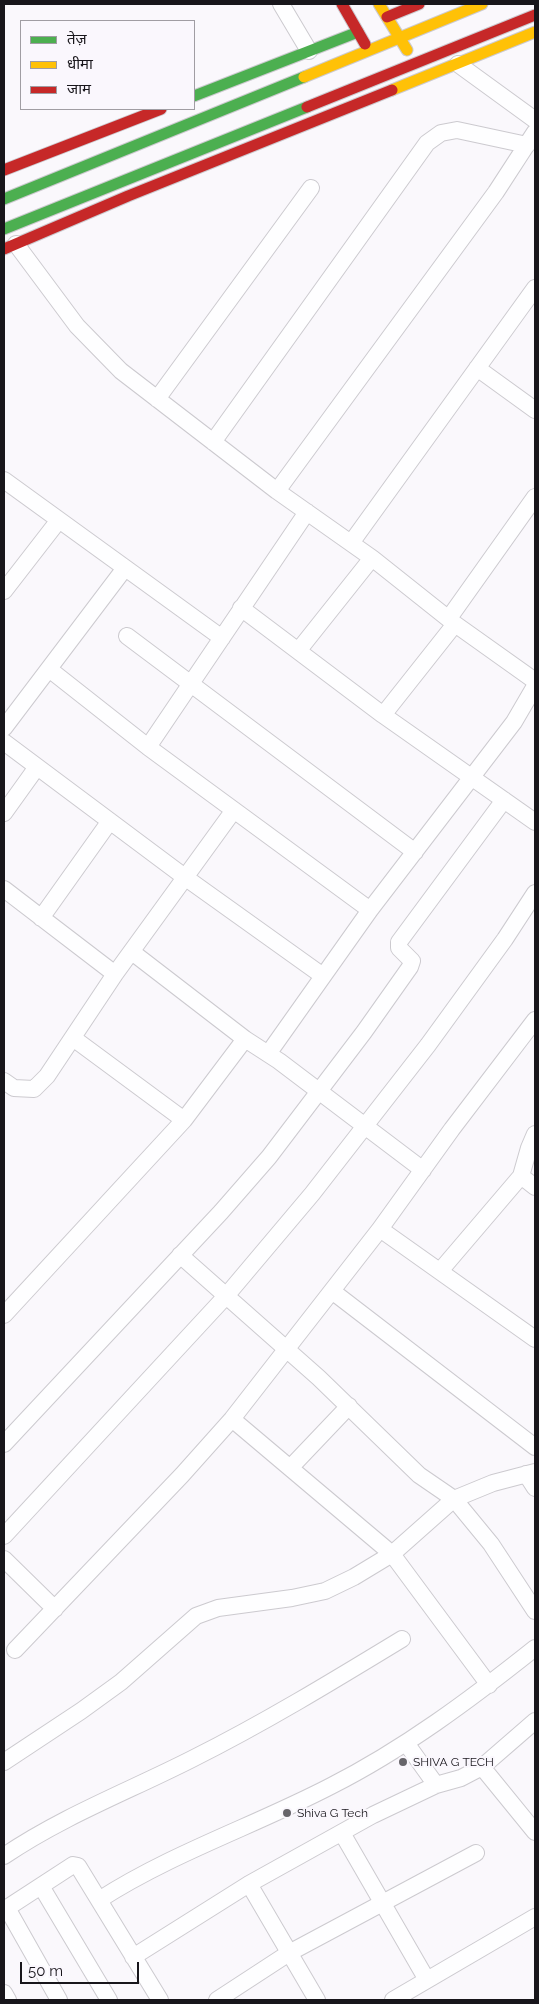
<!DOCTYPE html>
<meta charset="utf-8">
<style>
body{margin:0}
#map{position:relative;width:539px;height:2004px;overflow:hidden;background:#faf8fc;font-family:Raleway,"Noto Sans Devanagari",sans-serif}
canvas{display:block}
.frame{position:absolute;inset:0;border:5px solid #18161b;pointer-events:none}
.legend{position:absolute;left:20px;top:20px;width:175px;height:90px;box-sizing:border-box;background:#faf7fd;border:1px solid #a09da3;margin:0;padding:6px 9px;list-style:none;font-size:15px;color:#18161b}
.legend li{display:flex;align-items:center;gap:10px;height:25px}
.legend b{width:25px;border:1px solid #a09da3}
.scale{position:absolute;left:20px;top:1962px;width:119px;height:22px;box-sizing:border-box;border:2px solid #18161b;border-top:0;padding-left:6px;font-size:15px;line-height:18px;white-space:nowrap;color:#18161b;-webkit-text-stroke:4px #faf7fd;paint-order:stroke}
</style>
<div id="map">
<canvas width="539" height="2004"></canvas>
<div class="frame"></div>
<ul class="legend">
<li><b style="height:6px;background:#4caf50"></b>तेज़</li>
<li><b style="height:6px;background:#ffc107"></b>धीमा</li>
<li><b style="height:6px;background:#c62828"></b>जाम</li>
</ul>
<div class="scale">50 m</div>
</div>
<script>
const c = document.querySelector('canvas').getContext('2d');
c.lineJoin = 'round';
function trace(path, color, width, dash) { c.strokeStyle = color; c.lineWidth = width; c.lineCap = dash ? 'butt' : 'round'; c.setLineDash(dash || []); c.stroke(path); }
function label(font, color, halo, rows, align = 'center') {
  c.font = font + ' Raleway,sans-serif'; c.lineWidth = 4; c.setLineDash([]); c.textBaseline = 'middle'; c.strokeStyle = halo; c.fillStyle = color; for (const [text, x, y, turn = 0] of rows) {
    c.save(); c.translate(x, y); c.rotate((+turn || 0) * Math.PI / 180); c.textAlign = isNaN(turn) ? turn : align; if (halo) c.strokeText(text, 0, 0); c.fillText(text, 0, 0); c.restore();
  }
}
const street = new Path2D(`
 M281,4l28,47
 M458,64l77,56
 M16,244l61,82 44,45 156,120 95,67 83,66 80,57
 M477,368l58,42
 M157,399l154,-211
 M213,442l214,-299 14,-10 16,-3 70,15
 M4,480l218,158
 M277,491l219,-299 39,-60
 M351,543l184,-255
 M4,591l55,-71
 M241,608l142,107 152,107
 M449,618l86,-121
 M127,636l288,216
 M298,651l74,-93
 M49,669l99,78 222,163
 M383,715l72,-91
 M4,728l121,-160
 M4,742l182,136 137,98
 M148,747l159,-235
 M4,813l33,-46
 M4,889l111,85
 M41,918l69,-97
 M132,952l113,87 34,22 144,109
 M73,1038l111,82
 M268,1054l102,-144 144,-188 21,-36
 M4,1081l10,7 20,1 13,-13 68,-102 119,-164
 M521,1176l14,11
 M380,1229l155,110
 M180,1255l139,123 100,97 35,24 37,45 44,67
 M440,1271l81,-95 8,-28 6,-14
 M332,1291l203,156
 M4,1315l180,-195 61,-81
 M232,1419l160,135 97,131
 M4,1444l217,-232 48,-55 95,-125 46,-65 2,-6 -13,-13v-6l105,-142
 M290,1468l59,-62
 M526,1474l9,14
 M4,1536l222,-240 86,-102 116,-149 77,-106 30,-46
 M4,1559l51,50
 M15,1650l167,-175 50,-56 148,-190 72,-100 83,-109
 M406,1743l30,42
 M4,1762l77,-51 40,-29 75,-66 22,-8 74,-10 33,-7 29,-14 38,-23 62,-55 39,-16 42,-11
 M482,1767l53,65
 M342,1833l85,147
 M4,1856c59,-40 125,-65 188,-97 72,-36 141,-78 210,-120
 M249,1884l68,116
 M41,1886l68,114
 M99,1900c73,-47 155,-74 232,-114 73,-37 140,-87 204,-138
 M7,1908l52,92
 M4,1910l69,-45 5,1 82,134
 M133,1957l116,-73 124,-69 63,-30 25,-7 21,-11 53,-46
 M4,1993l4,7
 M217,2000l72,-47 187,-100
 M393,2000l142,-83`);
const fast = new Path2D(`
 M194,96l164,-64
 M4,199l300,-122
 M4,229l303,-122`);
const slow = new Path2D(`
 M379,4l28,46
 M304,77l178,-73
 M392,90l143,-58`);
const jam = new Path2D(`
 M342,4l23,40
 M387,17l32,-13
 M307,107l228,-92
 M4,170l157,-61
 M4,249l124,-53 264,-106`);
const markers = [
 [403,1762,5,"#67656a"],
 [287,1813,5,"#67656a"]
];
const poiNames = [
 ["SHIVA G TECH",413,1762],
 ["Shiva G Tech",297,1813]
];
trace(street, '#cccacf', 18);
trace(fast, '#cccacf', 13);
trace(slow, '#cccacf', 13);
trace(jam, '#cccacf', 13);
trace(street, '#fefeff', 16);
trace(fast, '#4caf50', 11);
trace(slow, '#ffc107', 11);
trace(jam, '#c62828', 11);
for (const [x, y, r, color] of markers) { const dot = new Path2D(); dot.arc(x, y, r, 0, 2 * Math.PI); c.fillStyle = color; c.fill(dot); trace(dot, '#faf7fd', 2); }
label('12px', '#18161b', '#faf7fd', poiNames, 'left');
</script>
